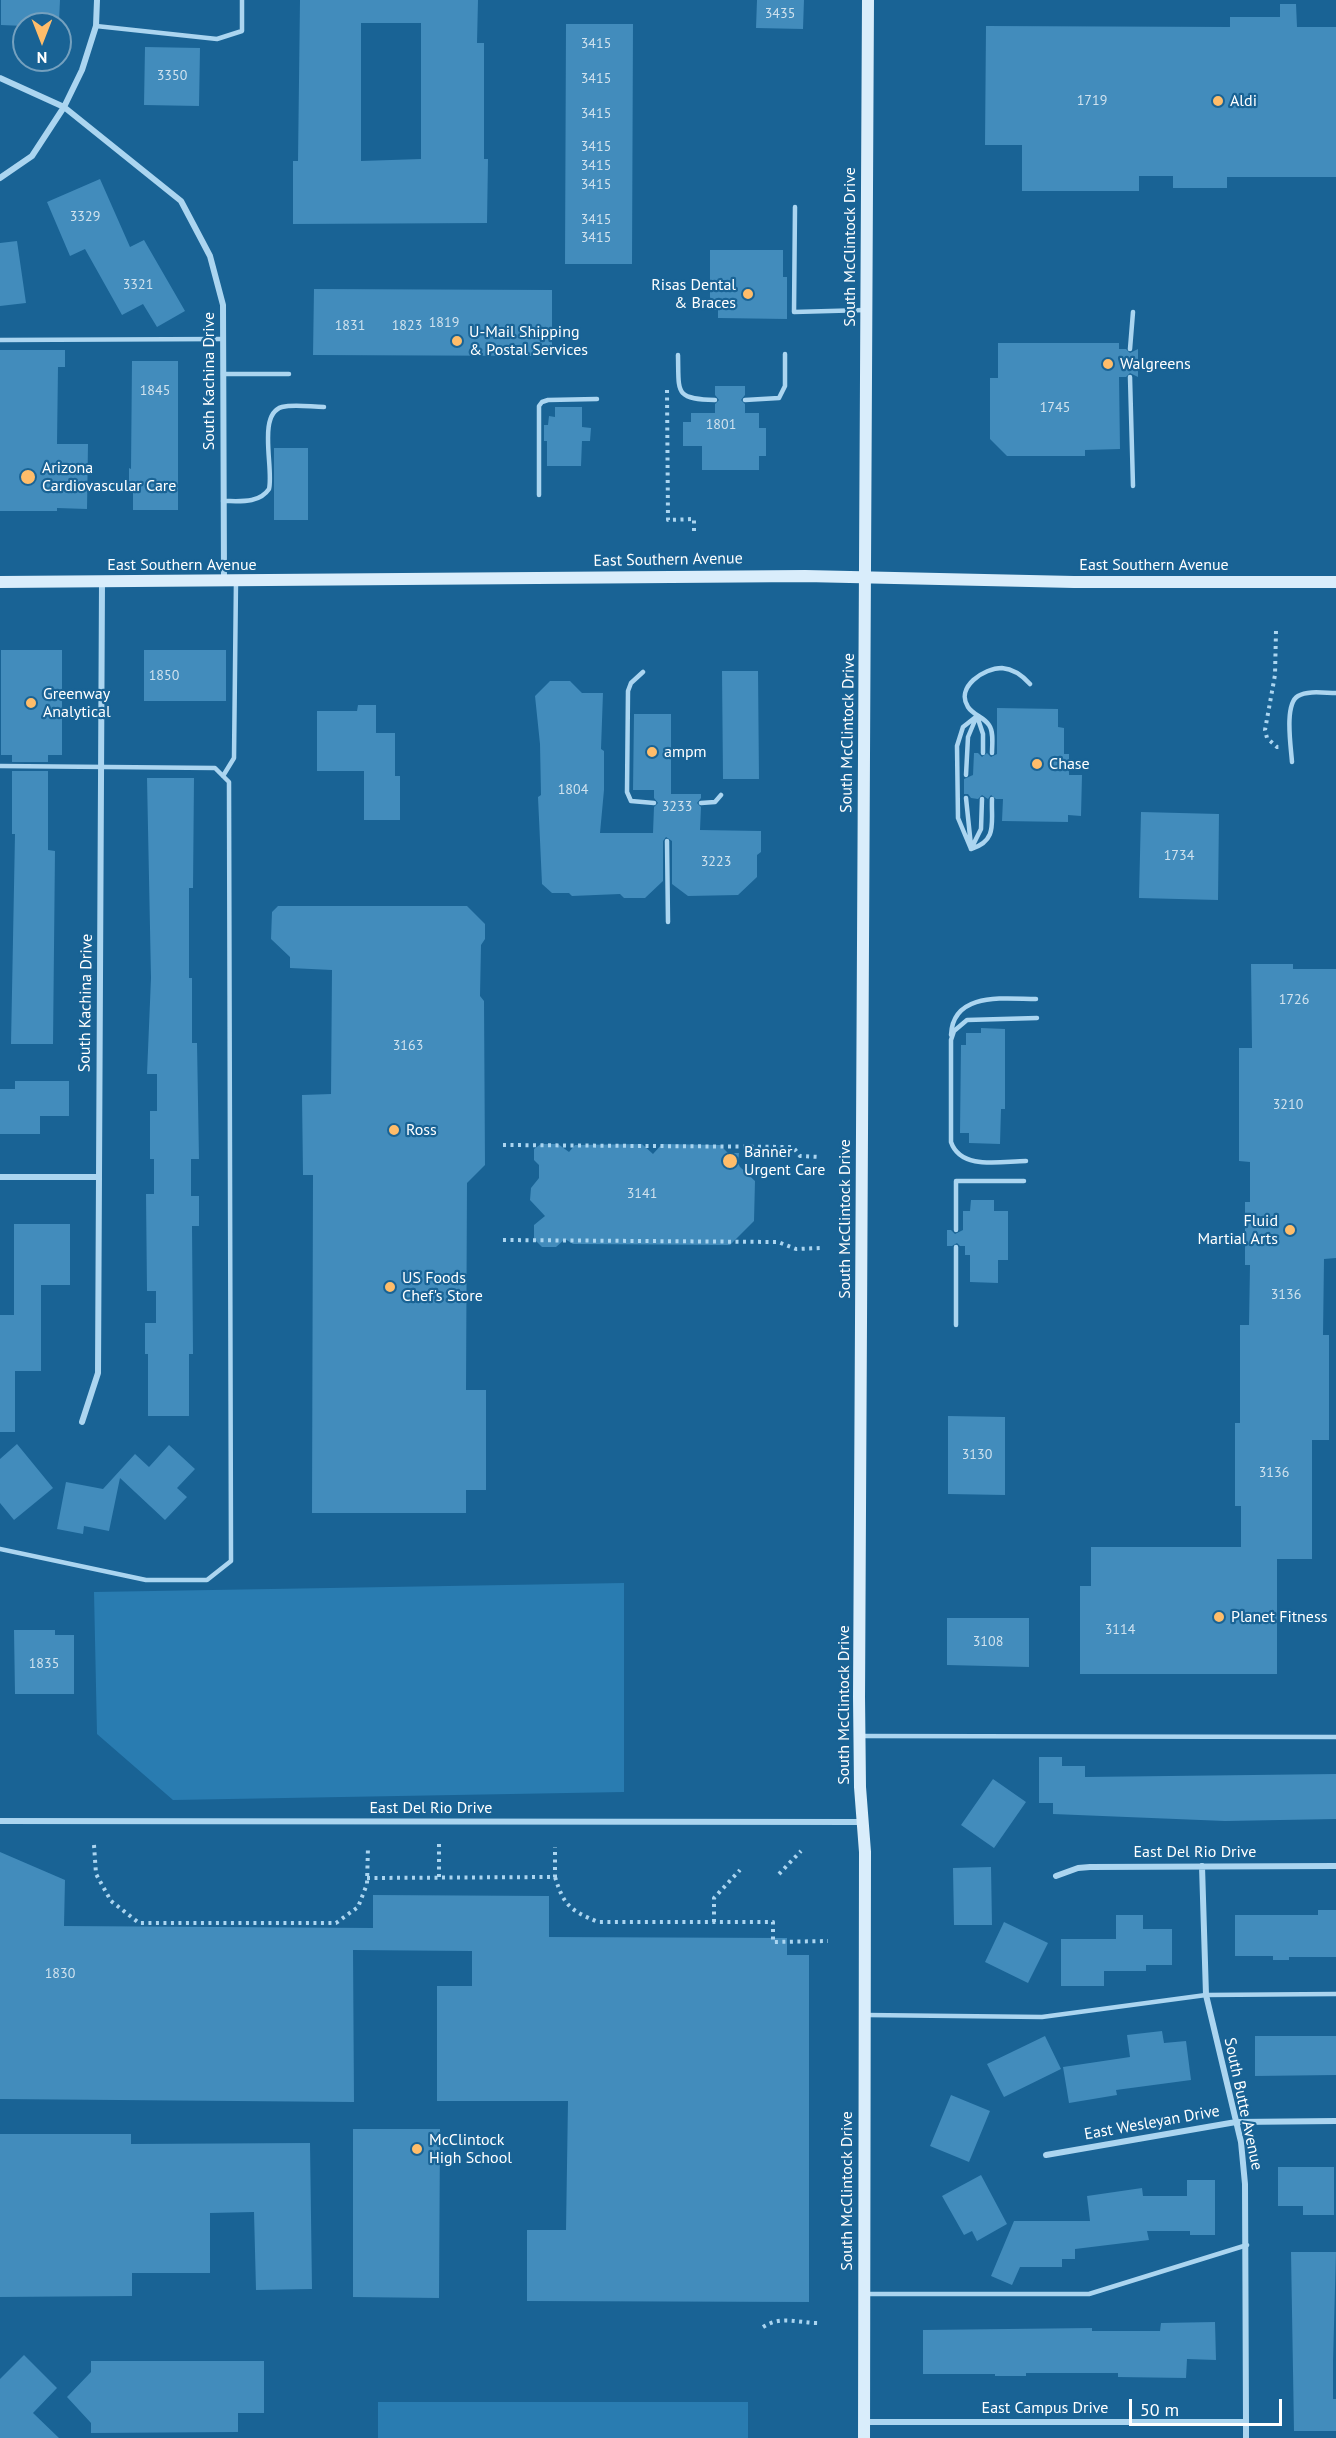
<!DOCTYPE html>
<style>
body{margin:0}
#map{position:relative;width:1336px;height:2438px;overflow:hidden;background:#196395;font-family:"PT Sans",sans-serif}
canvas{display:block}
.north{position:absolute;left:12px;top:12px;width:60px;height:60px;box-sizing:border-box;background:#196395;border:2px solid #75a1bf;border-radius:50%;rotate:180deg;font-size:16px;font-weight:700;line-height:24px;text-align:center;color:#fff}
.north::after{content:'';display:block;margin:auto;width:21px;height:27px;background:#ffbd6a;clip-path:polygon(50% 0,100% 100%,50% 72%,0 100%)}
.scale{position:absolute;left:1129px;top:2399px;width:153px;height:27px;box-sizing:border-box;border:3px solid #fff;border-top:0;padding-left:8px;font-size:18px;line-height:21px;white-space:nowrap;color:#fff;-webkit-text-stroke:4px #196395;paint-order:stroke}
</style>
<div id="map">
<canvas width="1336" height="2438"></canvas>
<div class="north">N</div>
<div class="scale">50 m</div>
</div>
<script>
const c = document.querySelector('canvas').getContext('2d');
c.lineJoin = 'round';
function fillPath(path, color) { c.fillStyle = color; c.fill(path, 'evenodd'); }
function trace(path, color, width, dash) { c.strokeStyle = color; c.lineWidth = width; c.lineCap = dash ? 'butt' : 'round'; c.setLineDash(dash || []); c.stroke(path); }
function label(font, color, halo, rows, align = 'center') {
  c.font = font + ' "PT Sans",sans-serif'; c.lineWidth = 4.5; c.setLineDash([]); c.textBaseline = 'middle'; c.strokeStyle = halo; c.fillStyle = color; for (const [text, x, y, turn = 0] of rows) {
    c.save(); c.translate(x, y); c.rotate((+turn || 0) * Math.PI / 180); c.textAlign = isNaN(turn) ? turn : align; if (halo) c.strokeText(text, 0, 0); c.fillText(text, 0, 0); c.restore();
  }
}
const green = new Path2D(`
 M624,1583v209l-451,8 -76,-66 -3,-142z
 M378,2402h370v36h-370z`);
const building = new Path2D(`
 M1,0h59l-1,21 -20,-1 -1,4h-14v2l-23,-1z
 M300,0h178l-1,43h7v116h4l-1,64 -194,1v-63h5zM361,23h60v136l-60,2z
 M757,0h47l-1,29 -47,-1z
 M1280,4h16l1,23h39v150h-109v11h-54v-12h-34v15h-117v-46h-37l1,-119 244,1v-10h50z
 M566,24h67l-1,240h-67z
 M145,47l55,1 -1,58 -55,-1z
 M100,179l30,68 14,-7 41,71 -28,16 -14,-23 -21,11 -37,-66 -15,7 -23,-54z
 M17,241l9,62 -26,3v-63z
 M710,250h73v27h4v42l-69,-1v-8h-8z
 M314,289l238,1v66l-239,-1z
 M998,343h121v6h7l4,4 8,-4v28l-8,-4 -4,4h-7l1,72 -35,1v6h-78l-17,-17v-61h8z
 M0,350h65v17h-7l-1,77h31l-1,65 -30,-1v3h-57z
 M132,361h46v149h-45v-20h-4v-22l2,1z
 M715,386h30v9l-4,5 4,4v9h14v15h7v28h-7v14h-57v-24h-19v-24h8v-9h24v-9l4,-4 -4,-5z
 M555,407h27v20l9,1 -1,13h-8l-1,25h-34v-25h-3v-16h4l1,-9 6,1z
 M274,448h34v72h-34z
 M1,650h61v105h-14v7h-36v-7h-11z
 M144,650h82v51h-82z
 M722,671h36l1,108h-36z
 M550,681h20l12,12h21l-2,56 3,2v39l-4,43h53l1,-26 4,-4 -4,-5v-8h-21l1,-76h37v80h30v4l-4,5 4,4 -1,23 61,1v21l-4,3v22l-19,18 -50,1 -16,-12v-43l-6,-4 -3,4v40l-18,17h-21l-4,-4 -48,2 -3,-3h-17l-10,-9 -4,-87 3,-2 -1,-51 -5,-48z
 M358,705h18v28h19v43h5v44h-36v-49h-47v-60h40z
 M997,708l61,1v18l6,1v26h5v21h13l-1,41 -13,-1v7l-66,-1 1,-22h-7l-5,-4 -3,4 -6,-4 -4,4 -7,-1 -3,-4h-4v-15l9,-4 1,-22h4l4,4 5,-4 4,4 6,-3z
 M12,771h36v79l7,1 -2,193h-42l4,-210h-3z
 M147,778h47l-1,110h-4v90h3v65h5l2,116h-8v37h8v30h-7l1,128h-4v62h-41v-62h-3v-31h11v-32h-9l-1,-97h8v-35h-4v-48h7v-37h-10l4,-96z
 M1141,812l78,2 -1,86 -79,-2z
 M278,906h189l18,18v15l-4,6 -1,51 4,5 1,164 -18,18 -1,207h20v100h-20v23h-154l1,-338h-10l-1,-80 29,-1 1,-124 -42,-2v-11l-19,-18 1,-27z
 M1251,964h42v5h43v289l-12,1 -1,76h6v105h-17v119h-35v115h-197v-88h11v-39h150v-41h-6v-83h5v-98h9l1,-60h-5v-63h5v-40l-11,-1v-113h13z
 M981,1028l24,1v80h-4l-1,35 -31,-1v-10h-9l1,-88h5v-12h15z
 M15,1081h54v35h-29v18h-40v-45h15z
 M541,1144h17l11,8 6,-7 67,-1 11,10 9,-10 58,1 8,8h11l-1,10 2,4 15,14 -1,40 -24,24 -157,-1 -8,-5 -9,8h-14l-8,-8v-14l11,-9 -15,-16 1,-12 8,-10v-13l-5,-5v-11z
 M971,1200h23v11h14v49h-10v23l-28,-1v-27h-5v-9h-5l-3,-3 -5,3h-5v-16h4l4,4 8,-4v-19h7z
 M14,1224h56v61h-29v86h-26v61h-15v-117h14z
 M948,1416l57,1v78l-57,-1z
 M17,1444l36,44 -39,32 -14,-17v-44z
 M169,1445l26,24 -18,19 10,9 -22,23 -45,-42 -11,53 -25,-5 -1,8 -26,-5 9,-47 37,7 32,-35 14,13z
 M947,1618h82v49l-82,-2z
 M14,1630h41v5h19v59h-59z
 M1039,1757h23v9h23v11l251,-3v45l-111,2 -172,-7v-11h-14z
 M993,1779l33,23 -32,46 -33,-23z
 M0,1852l65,28 -1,46 309,2v-33l176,1v41l238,1v17h22v347l-282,-1v-71h39l2,-129h-131v-115h35v-35l-119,-1 1,152 -354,-3z
 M991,1867l1,58h-38l-1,-57z
 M1318,1910h18v47h-47v3h-16v-4h-38v-41h83z
 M1116,1915h27v14h29v36h-26v6h-42v15h-43v-47h55z
 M1004,1922l44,21 -20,40 -43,-21z
 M1162,2031l2,12 22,-2 5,39 -75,10 1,5 -48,8 -6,-36 67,-10 -3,-22z
 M1045,2036l16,33 -57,28 -17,-33z
 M1255,2036h81v39l-81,1z
 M951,2095l39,16 -21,51 -39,-16z
 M353,2129h87l-1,169 -86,-1z
 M0,2134h131v10l179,-1 2,146 -56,1 -2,-78 -44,1v60h-78v23l-132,1z
 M1278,2167h56v48h-31v-9h-25z
 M981,2175l26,49 -30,17 -5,-10 -8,4 -22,-39z
 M1187,2180h28v55h-25v-4h-43l2,9 -74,9v10h-13v8h-42l-8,18 -21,-9 23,-55h76l-3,-25 55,-8 1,8h44z
 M1291,2252h45l-3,109v38h3v32h-42z
 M1215,2322l1,38 -29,-1 -1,19 -68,-1v-4h-92v3h-31v-2h-72v-44l169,-2v3h68l1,-8z
 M24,2355l33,33 -24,25 26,25h-59v-59z
 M91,2361h173v52h-26v19l-147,1v-10l-24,-26 24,-25z`);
const path = new Path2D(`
 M667,390l1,130 26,-1v16
 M1276,631l-1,44 -10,55 2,8 10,9h3
 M503,1145l290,2 7,9 20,1
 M503,1240l275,2 18,7 24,-1
 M439,1844v33
 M94,1845l2,29 15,27 28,22h197l22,-16 9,-23 1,-37
 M779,1874l22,-23
 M555,1877c9,29 15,33 43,45h175v20l55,-1
 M367,1878l188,-1v-30
 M714,1922v-24l26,-28
 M763,2327c19,-12 34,-4 55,-4`);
const lane = new Path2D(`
 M96,26l121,13 25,-8v-31
 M795,207l-1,105 72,-2
 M0,340l223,-1
 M1130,349l3,-37
 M678,355c1,38 -4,44 37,45
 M223,374h66
 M1130,377l3,109
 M745,400l34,-2 6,-12v-32
 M539,495v-89l3,-4 6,-2 49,-1
 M223,501c16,0 36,3 46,-12 5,-20 -12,-75 13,-82 13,-3 29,0 42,0
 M643,672l-12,11 -3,8 -1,101 4,9 23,2
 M977,716l6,18v19
 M992,753c0,-8 2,-21 -3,-28 -5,-8 -16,-10 -21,-18 -13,-20 16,-39 34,-39 12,1 20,7 28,16
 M1292,762c-1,-15 -8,-58 6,-66 10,-6 27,-3 38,-3
 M0,766l215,2 14,14 2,779 -24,19h-61l-146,-31
 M966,775l2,-38 8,-19
 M223,776l11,-18 2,-177
 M966,798l5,48
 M701,803l14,-1 6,-7
 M667,841l1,81
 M971,849l-13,-31 -1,-72 6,-19 14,-11
 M971,849c27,-8 20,-27 21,-50
 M971,849l10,-20 1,-30
 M951,1035c2,-44 54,-36 85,-36
 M1026,1161c-24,0 -65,10 -75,-19v-102l3,-9 13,-11 70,-2
 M956,1230v-49h68
 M956,1325v-78
 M860,1736l476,1
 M866,2015l176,2 164,-22 130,-1
 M867,2294h222l158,-49`);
const street = new Path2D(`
 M0,78l64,29 117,94 29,55 13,49 1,275
 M0,178l32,-22 32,-49 18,-37 14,-44 1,-26
 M0,1177h98
 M82,1422l16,-49 4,-791
 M0,1821l862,1
 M1202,1866l4,129 35,147 4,42 1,238
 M1056,1876l22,-8 12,-1 246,-1
 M1046,2155l190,-33 100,-1
 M864,2422h382v16`);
const secondary = new Path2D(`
 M0,582l805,-6 269,6h262
 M864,2438l1,-586 -5,-65 -1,-91 9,-1696`);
const markers = [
 [1218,101,6,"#ffbd6a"],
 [748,294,6,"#ffbd6a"],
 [457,341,6,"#ffbd6a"],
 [1108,364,6,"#ffbd6a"],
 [28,477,8,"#ffbd6a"],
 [31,703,6,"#ffbd6a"],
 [652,752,6,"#ffbd6a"],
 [1037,764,6,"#ffbd6a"],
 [394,1130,6,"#ffbd6a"],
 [730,1161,8,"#ffbd6a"],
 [1290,1230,6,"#ffbd6a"],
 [390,1287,6,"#ffbd6a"],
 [1219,1617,6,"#ffbd6a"],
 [417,2149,6,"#ffbd6a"]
];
const numberNames = [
 ["3435",780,14],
 ["3415",596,44],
 ["3350",172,76],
 ["3415",596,79],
 ["1719",1092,101],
 ["3415",596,114],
 ["3415",596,147],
 ["3415",596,166],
 ["3415",596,185],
 ["3329",85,217],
 ["3415",596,220],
 ["3415",596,238],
 ["3321",138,285],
 ["1819",444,323],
 ["1831",350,326],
 ["1823",407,326],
 ["1845",155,391],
 ["1745",1055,408],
 ["1801",721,425],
 ["1850",164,676],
 ["1804",573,790],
 ["3233",677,807],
 ["1734",1179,856],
 ["3223",716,862],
 ["1726",1294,1000],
 ["3163",408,1046],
 ["3210",1288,1105],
 ["3141",642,1194],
 ["3136",1286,1295],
 ["3130",977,1455],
 ["3136",1274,1473],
 ["3114",1120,1630],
 ["3108",988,1642],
 ["1835",44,1664],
 ["1830",60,1974]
];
const poiNames = [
 ["Aldi",1230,101],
 ["Risas Dental",736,285,"right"],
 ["& Braces",736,303,"right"],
 ["U-Mail Shipping",469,332],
 ["& Postal Services",469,350],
 ["Walgreens",1120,364],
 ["Arizona",42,468],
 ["Cardiovascular Care",42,486],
 ["Greenway",43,694],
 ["Analytical",43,712],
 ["ampm",664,752],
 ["Chase",1049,764],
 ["Ross",406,1130],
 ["Banner",744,1152],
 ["Urgent Care",744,1170],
 ["Fluid",1278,1221,"right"],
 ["Martial Arts",1278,1239,"right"],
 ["US Foods",402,1278],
 ["Chef's Store",402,1296],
 ["Planet Fitness",1231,1617],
 ["McClintock",429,2140],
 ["High School",429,2158]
];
const streetNames = [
 ["South McClintock Drive",850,247,-90],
 ["South Kachina Drive",209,381,-90],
 ["East Southern Avenue",668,560,-1],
 ["East Southern Avenue",182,565],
 ["East Southern Avenue",1154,565],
 ["South McClintock Drive",848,733,-89],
 ["South Kachina Drive",86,1003,-89],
 ["South McClintock Drive",845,1219,-90],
 ["South McClintock Drive",844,1705,-90],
 ["East Del Rio Drive",431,1808],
 ["East Del Rio Drive",1195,1852],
 ["South Butte Avenue",1243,2104,78],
 ["East Wesleyan Drive",1152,2123,-10],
 ["South McClintock Drive",847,2191,-90],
 ["East Campus Drive",1045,2408]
];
fillPath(green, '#297cb1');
fillPath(building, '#428cbc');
trace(path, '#abd5f0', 4, [3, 4.5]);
trace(lane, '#abd5f0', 4.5);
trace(street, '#abd5f0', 6);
trace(secondary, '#d9edfb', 12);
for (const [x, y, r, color] of markers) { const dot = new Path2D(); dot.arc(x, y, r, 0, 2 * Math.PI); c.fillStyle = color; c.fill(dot); trace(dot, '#196395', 2); }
label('14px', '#d0e2ee', null, numberNames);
label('16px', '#fff', '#196395', poiNames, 'left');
label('16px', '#fff', '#196395', streetNames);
</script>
